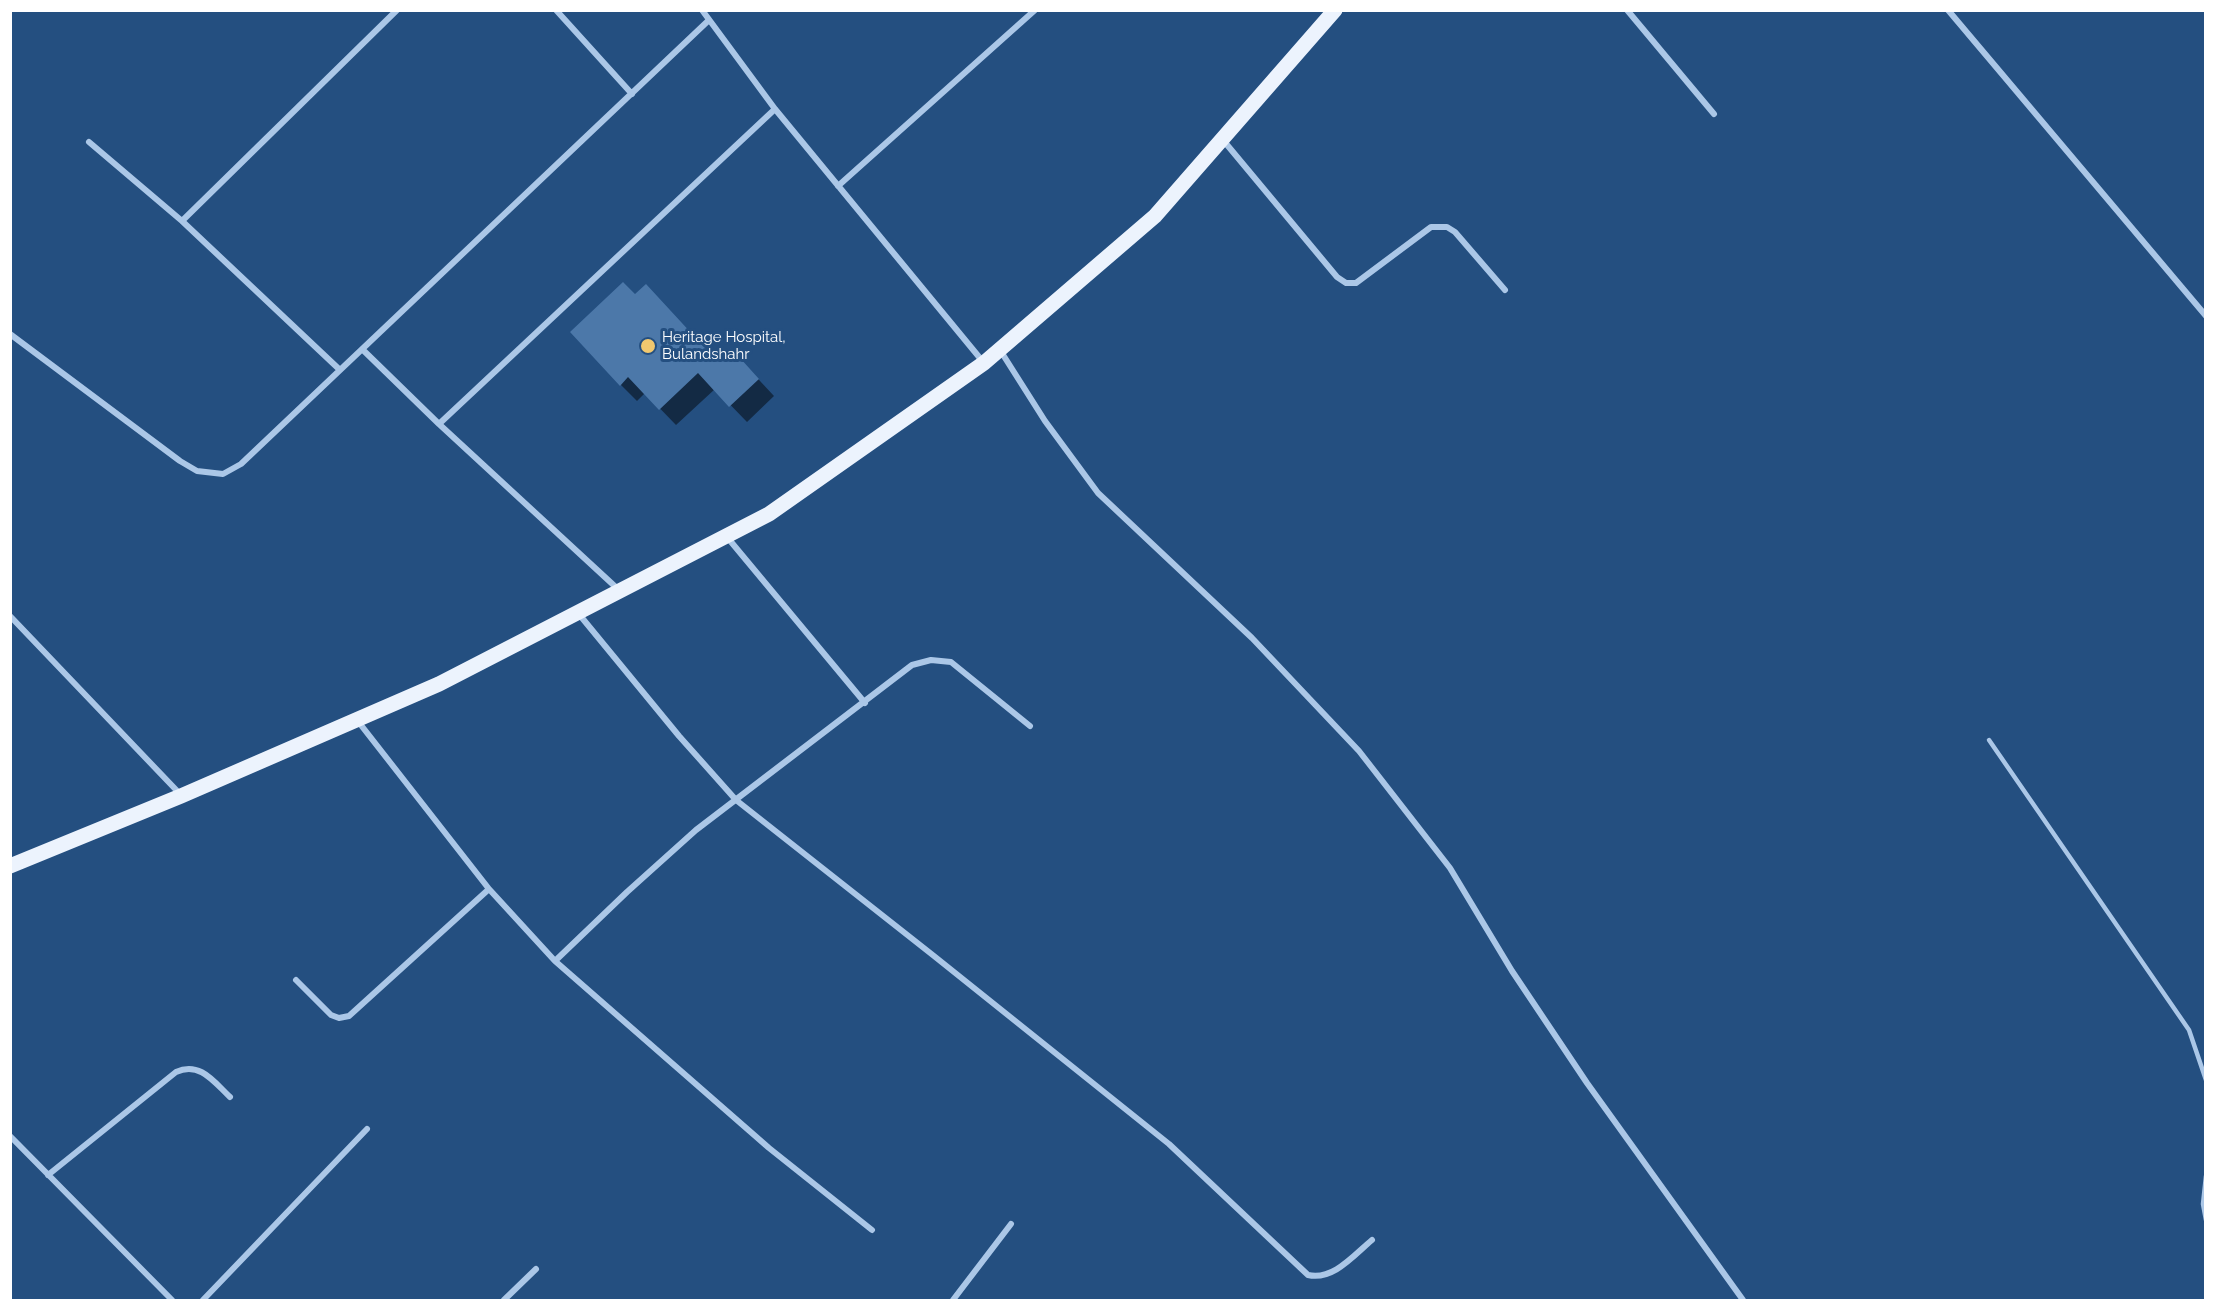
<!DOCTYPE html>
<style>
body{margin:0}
#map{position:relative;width:2216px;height:1311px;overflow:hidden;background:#244f80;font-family:Raleway,sans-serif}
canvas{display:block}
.frame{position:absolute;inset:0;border:12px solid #fff;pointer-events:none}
</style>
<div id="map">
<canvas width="2216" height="1311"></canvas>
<div class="frame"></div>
</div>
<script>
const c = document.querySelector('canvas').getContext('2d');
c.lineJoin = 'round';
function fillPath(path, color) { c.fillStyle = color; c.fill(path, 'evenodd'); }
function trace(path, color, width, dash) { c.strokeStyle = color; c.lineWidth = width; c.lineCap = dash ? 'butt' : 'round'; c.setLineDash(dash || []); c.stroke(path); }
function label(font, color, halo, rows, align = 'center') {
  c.font = font + ' Raleway,sans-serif'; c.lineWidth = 6; c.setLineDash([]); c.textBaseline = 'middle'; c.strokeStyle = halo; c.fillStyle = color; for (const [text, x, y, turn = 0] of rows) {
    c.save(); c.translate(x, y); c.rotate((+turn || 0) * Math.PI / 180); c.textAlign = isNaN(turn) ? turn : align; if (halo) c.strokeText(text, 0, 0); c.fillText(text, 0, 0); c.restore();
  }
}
const shadow = new Path2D(`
 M635,296l83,67 29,4 27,29 -27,26 -32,-33 -39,36 -31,-32 -8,8 -16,-16z`);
const building = new Path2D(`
 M623,282l12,12 11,-10 71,77 14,-13 28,31 -30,28 -31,-34 -39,37 -31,-33 -8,9 -50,-54z`);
const lane = new Path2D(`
 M1989,740l200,290 17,50
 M2206,1176l-3,28 3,16`);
const street = new Path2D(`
 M556,10l76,84
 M702,10l73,99 209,254
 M1627,10l87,104
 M1948,10l258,306
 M1223,140l114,137 9,6h10l75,-56h16l8,5 50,58
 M89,142l93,79 158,149
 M838,186l197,-176
 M182,221l215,-211
 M10,334l170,127 17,10 26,3 18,-10 468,-444
 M362,349l77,75 181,167
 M1000,350l45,71 53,72 154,145 107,113 91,117 62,103 75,112 156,217
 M439,424l336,-315
 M727,537l138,166
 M578,613l101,123 57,64 198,156 235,188 139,131c25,6 46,-20 64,-35
 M10,616l171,179
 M357,720l132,169 66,72 214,187 103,82
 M555,961l72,-69 69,-62 216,-165 19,-5 20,2 79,64
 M296,980l35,35 8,3 10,-2 140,-127
 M10,1136l162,164
 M48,1175l128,-103c24,-11 38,10 54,25
 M203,1300l164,-171
 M504,1300l32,-31
 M953,1300l58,-76`);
const primary = new Path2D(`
 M10,866l171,-70 258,-112 330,-170 215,-151 171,-147 180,-206`);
const markers = [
 [648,346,8,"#f1c86f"]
];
const poiNames = [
 ["Heritage Hospital,",662,337],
 ["Bulandshahr",662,354]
];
fillPath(shadow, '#0007');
fillPath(building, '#4c78a9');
trace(lane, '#abc7e7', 4.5);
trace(street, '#abc7e7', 6);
trace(primary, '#ecf3fd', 15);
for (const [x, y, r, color] of markers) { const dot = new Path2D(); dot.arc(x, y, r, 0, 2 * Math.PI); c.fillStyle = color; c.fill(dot); trace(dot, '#244f80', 2); }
label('15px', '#fff', '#244f80', poiNames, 'left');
</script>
